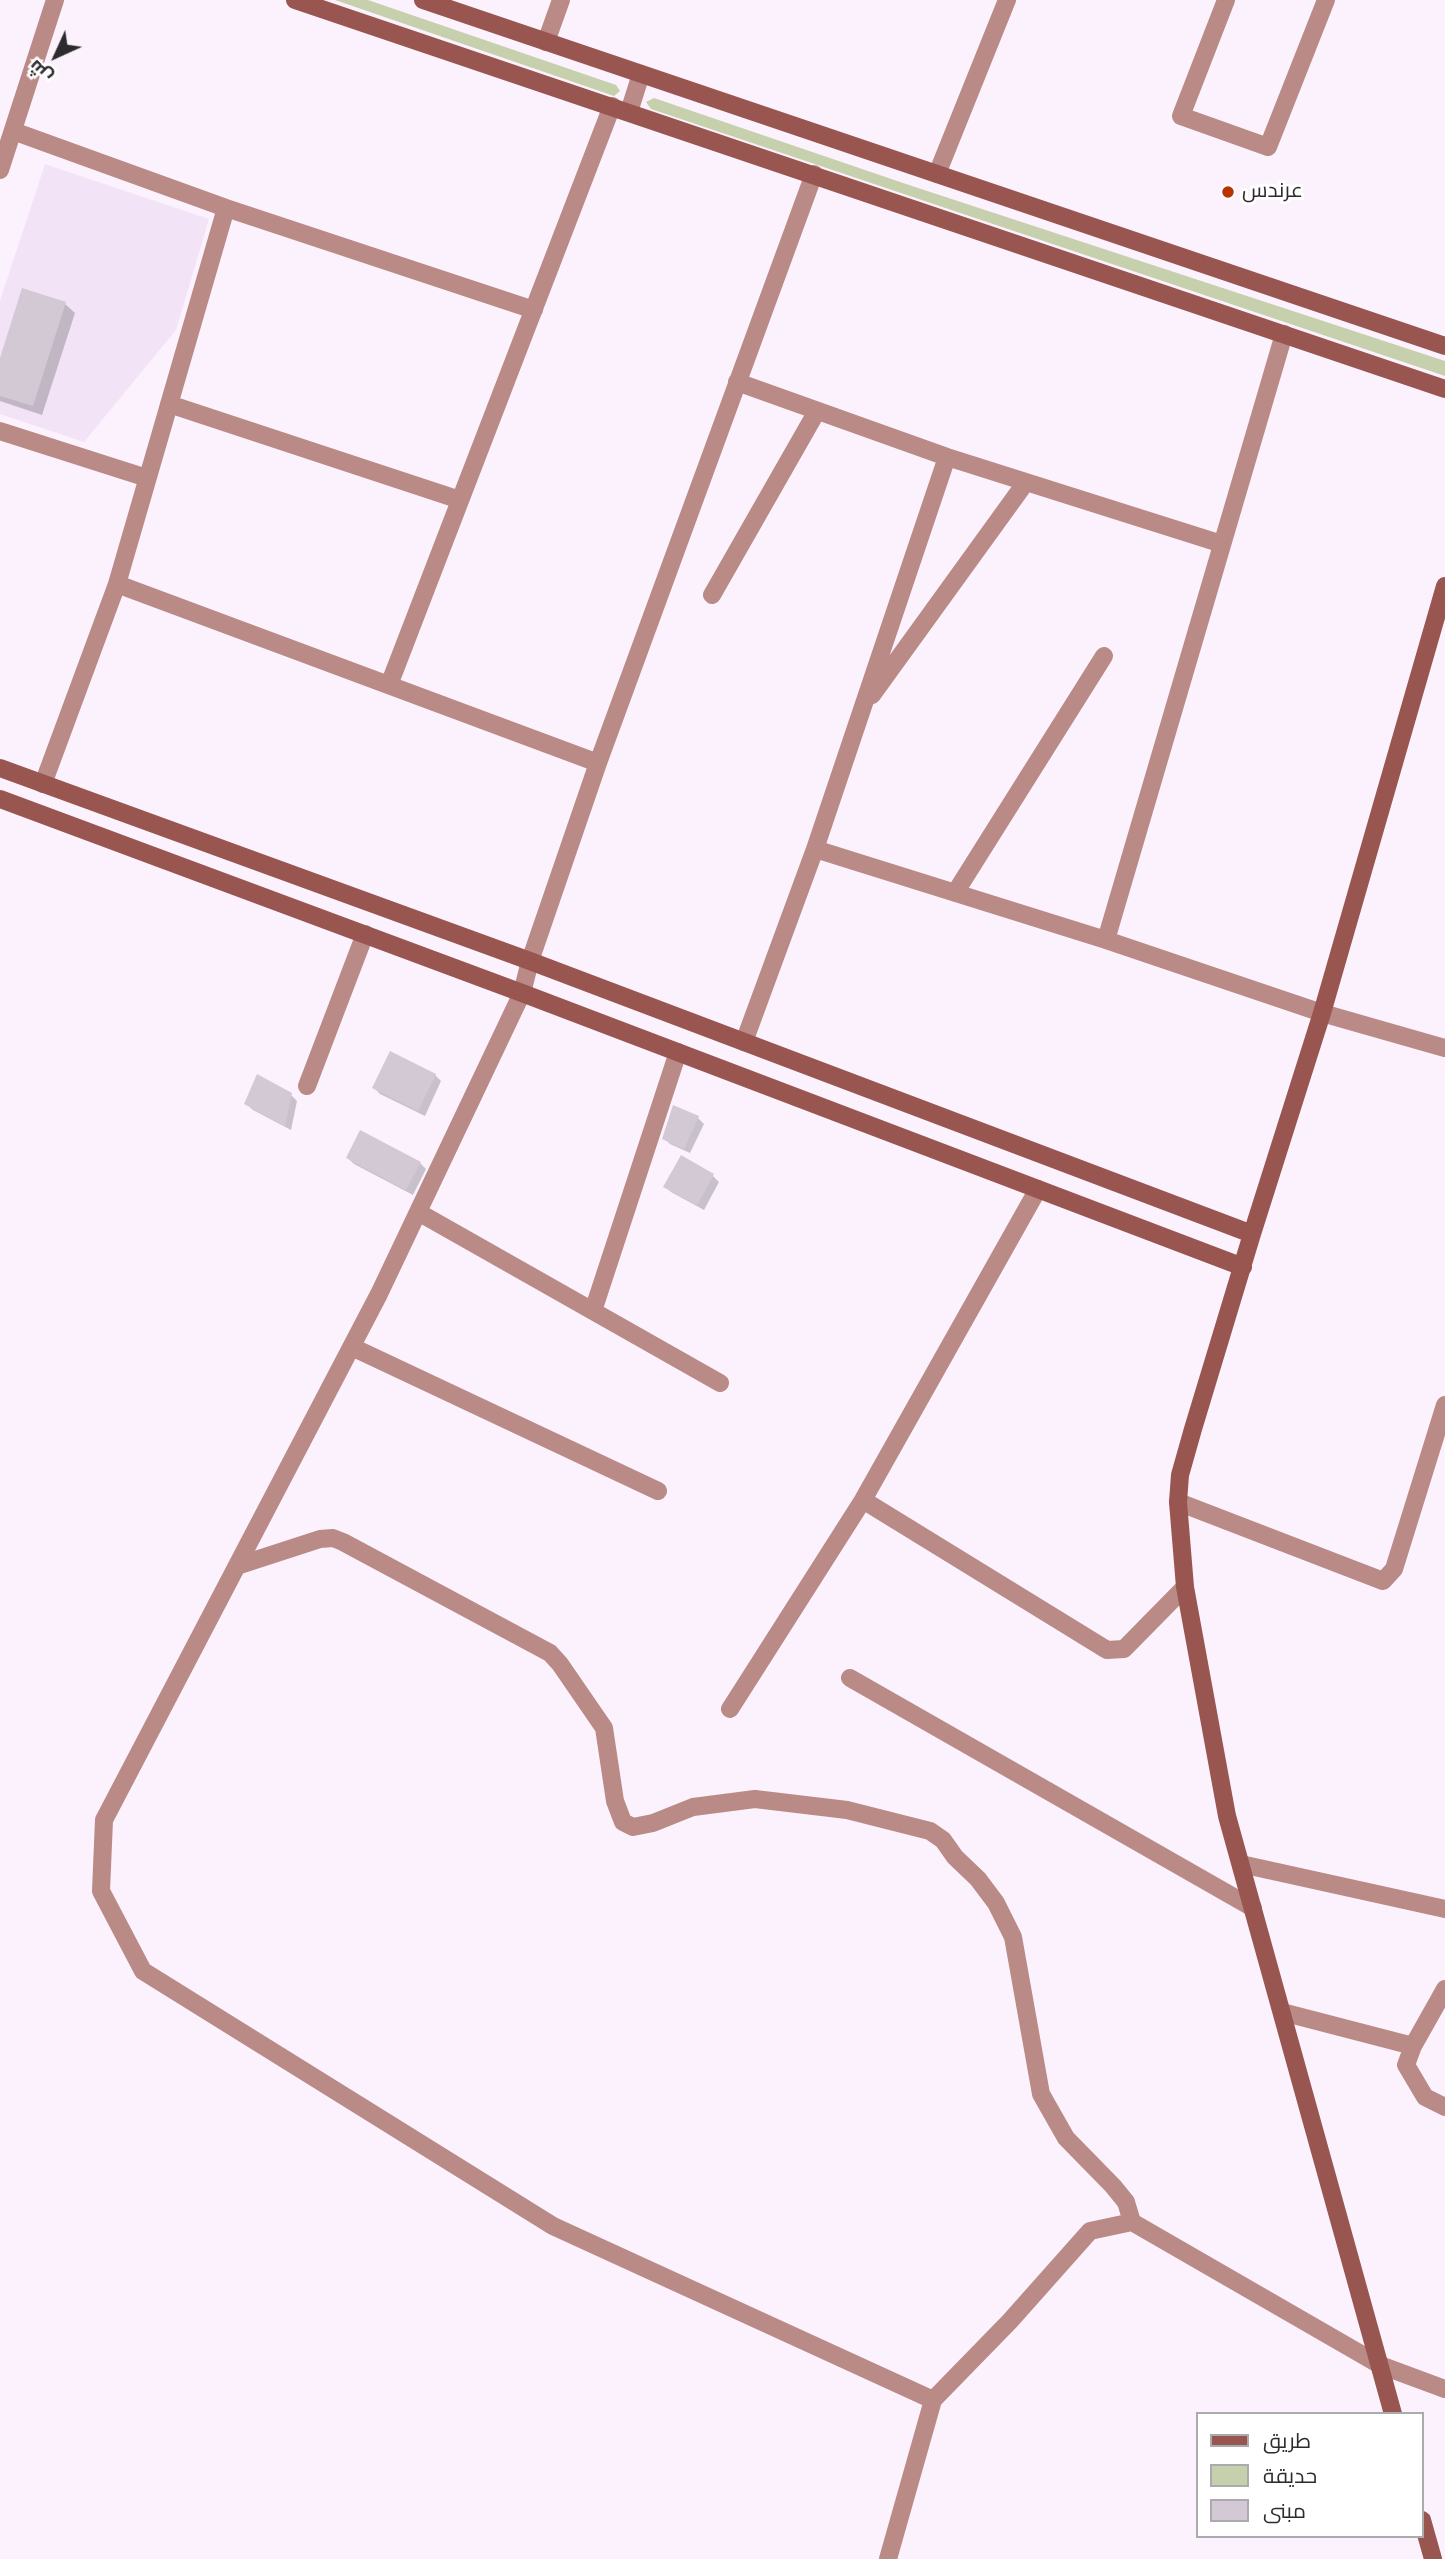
<!DOCTYPE html>
<meta charset="utf-8">
<style>
body{margin:0}
#map{position:relative;width:1445px;height:2559px;overflow:hidden;background:#fbf2fe;font-family:"Source Sans 3",Cairo,sans-serif}
canvas{display:block}
.legend{position:absolute;left:1196px;top:2412px;width:228px;height:126px;box-sizing:border-box;background:#fff;border:2px solid #abaaac;margin:0;padding:9px 12px;list-style:none;font-size:21px;color:#2e2b2f}
.legend li{display:flex;align-items:center;gap:14px;height:35px}
.legend b{width:35px;border:2px solid #abaaac}
.north{position:absolute;left:21px;top:21px;width:70px;height:70px;-webkit-text-stroke:5px #fff;paint-order:stroke;rotate:225deg;font-size:19px;font-weight:700;line-height:28px;text-align:center;color:#2e2b2f}
.north::after{content:'';display:block;margin:auto;width:24px;height:32px;background:#2e2b2f;clip-path:polygon(50% 0,100% 100%,50% 72%,0 100%)}
</style>
<div id="map">
<canvas width="1445" height="2559"></canvas>
<ul class="legend">
<li><b style="height:9px;background:#995651"></b>طريق</li>
<li><b style="height:19px;background:#c7d0ad"></b>حديقة</li>
<li><b style="height:19px;background:#d2c9d4"></b>مبنى</li>
</ul>
<div class="north">ش</div>
</div>
<script>
const c = document.querySelector('canvas').getContext('2d');
c.lineJoin = 'round';
function fillPath(path, color) { c.fillStyle = color; c.fill(path, 'evenodd'); }
function trace(path, color, width, dash) { c.strokeStyle = color; c.lineWidth = width; c.lineCap = dash ? 'butt' : 'round'; c.setLineDash(dash || []); c.stroke(path); }
function label(font, color, halo, rows, align = 'center') {
  c.font = font + ' "Source Sans 3",Cairo,sans-serif'; c.lineWidth = 6; c.setLineDash([]); c.textBaseline = 'middle'; c.strokeStyle = halo; c.fillStyle = color; for (const [text, x, y, turn = 0] of rows) {
    c.save(); c.translate(x, y); c.rotate((+turn || 0) * Math.PI / 180); c.textAlign = isNaN(turn) ? turn : align; if (halo) c.strokeText(text, 0, 0); c.fillText(text, 0, 0); c.restore();
  }
}
const built = new Path2D(`
 M45,164l164,55 -33,111 -92,112 -84,-28v-113z`);
const green = new Path2D(`
 M335,0h33l248,85 4,6 -6,5z
 M654,98l255,87 536,176v15l-794,-267 -5,-7z`);
const shadow = new Path2D(`
 M65,304l10,9 -33,102 -42,-14v-38z
 M435,1075l6,6 -16,35 -45,-22 -6,-6z
 M291,1095l6,6 -6,29 -38,-20 -7,-6z
 M698,1118l6,6 -14,29 -20,-9 -6,-6z
 M348,1158l72,5 6,6 -13,26 -59,-31z
 M682,1158l31,18 6,6 -15,28 -33,-18 -6,-6z`);
const building = new Path2D(`
 M22,288l44,14 -33,104 -33,-10v-38z
 M390,1051l46,23 -18,37 -46,-23z
 M257,1074l35,19 -7,33 -41,-22z
 M673,1105l26,11 -15,33 -22,-10z
 M360,1130l61,32 -15,28 -60,-32z
 M681,1155l33,19 -17,31 -34,-18z`);
const street = new Path2D(`
 M1226,0l-45,116 87,31 58,-147
 M546,42l15,-42
 M629,112l12,-38
 M13,131l213,77 308,102
 M0,170l55,-170
 M814,174l-216,589 -68,198 -8,32 -143,301 -275,526 -3,71 42,80 410,255 380,174
 M937,174l70,-174
 M737,382l210,75 275,87
 M169,404l291,96
 M0,431l147,47
 M117,584l481,179
 M712,595l105,-184
 M389,685l223,-579
 M872,695l154,-213
 M43,784l74,-200 109,-376
 M815,849l291,91 216,73 123,35
 M955,893l149,-237
 M1106,940l178,-606
 M744,1042l71,-193 132,-392
 M307,1086l58,-152
 M418,1212l302,171
 M593,1311l85,-259
 M352,1347l306,144
 M863,1500l244,150 17,-1 61,-62
 M1178,1502l205,79 11,-12 51,-164
 M237,1566l83,-27 13,-1 10,4 207,111 10,11 44,64 11,73 8,21 10,5 20,-4 40,-16 62,-8 92,11 83,21 13,9 12,17 23,22 18,24 17,34 28,157 25,44 47,48 13,16 6,20
 M850,1678l403,230
 M730,1709l133,-209 175,-311
 M1241,1864l204,45
 M1445,1989l-32,57 -7,19 19,32 20,10
 M1282,2012l131,34
 M888,2559l45,-159 77,-79 80,-90 42,-9 248,143 65,24`);
const secondary = new Path2D(`
 M295,0l1150,389
 M423,0l1022,346
 M0,768l530,193 722,273
 M0,799l522,194 721,274
 M1393,2414l-166,-598 -42,-229 -7,-85 2,-27 13,-46 59,-195 70,-221 123,-427
 M1422,2520l11,39`);
const markers = [
 [1228,192,7,"#ba3102"]
];
const poiNames = [
 ["عرندس",1242,192]
];
fillPath(built, '#f2e4f6');
fillPath(green, '#c7d0ad');
fillPath(shadow, '#0003');
fillPath(building, '#d2c9d4');
trace(street, '#ba8a86', 18);
trace(secondary, '#995651', 18);
for (const [x, y, r, color] of markers) { const dot = new Path2D(); dot.arc(x, y, r, 0, 2 * Math.PI); c.fillStyle = color; c.fill(dot); trace(dot, '#fff', 2.5); }
label('21px', '#2e2b2f', '#fff', poiNames, 'left');
</script>
